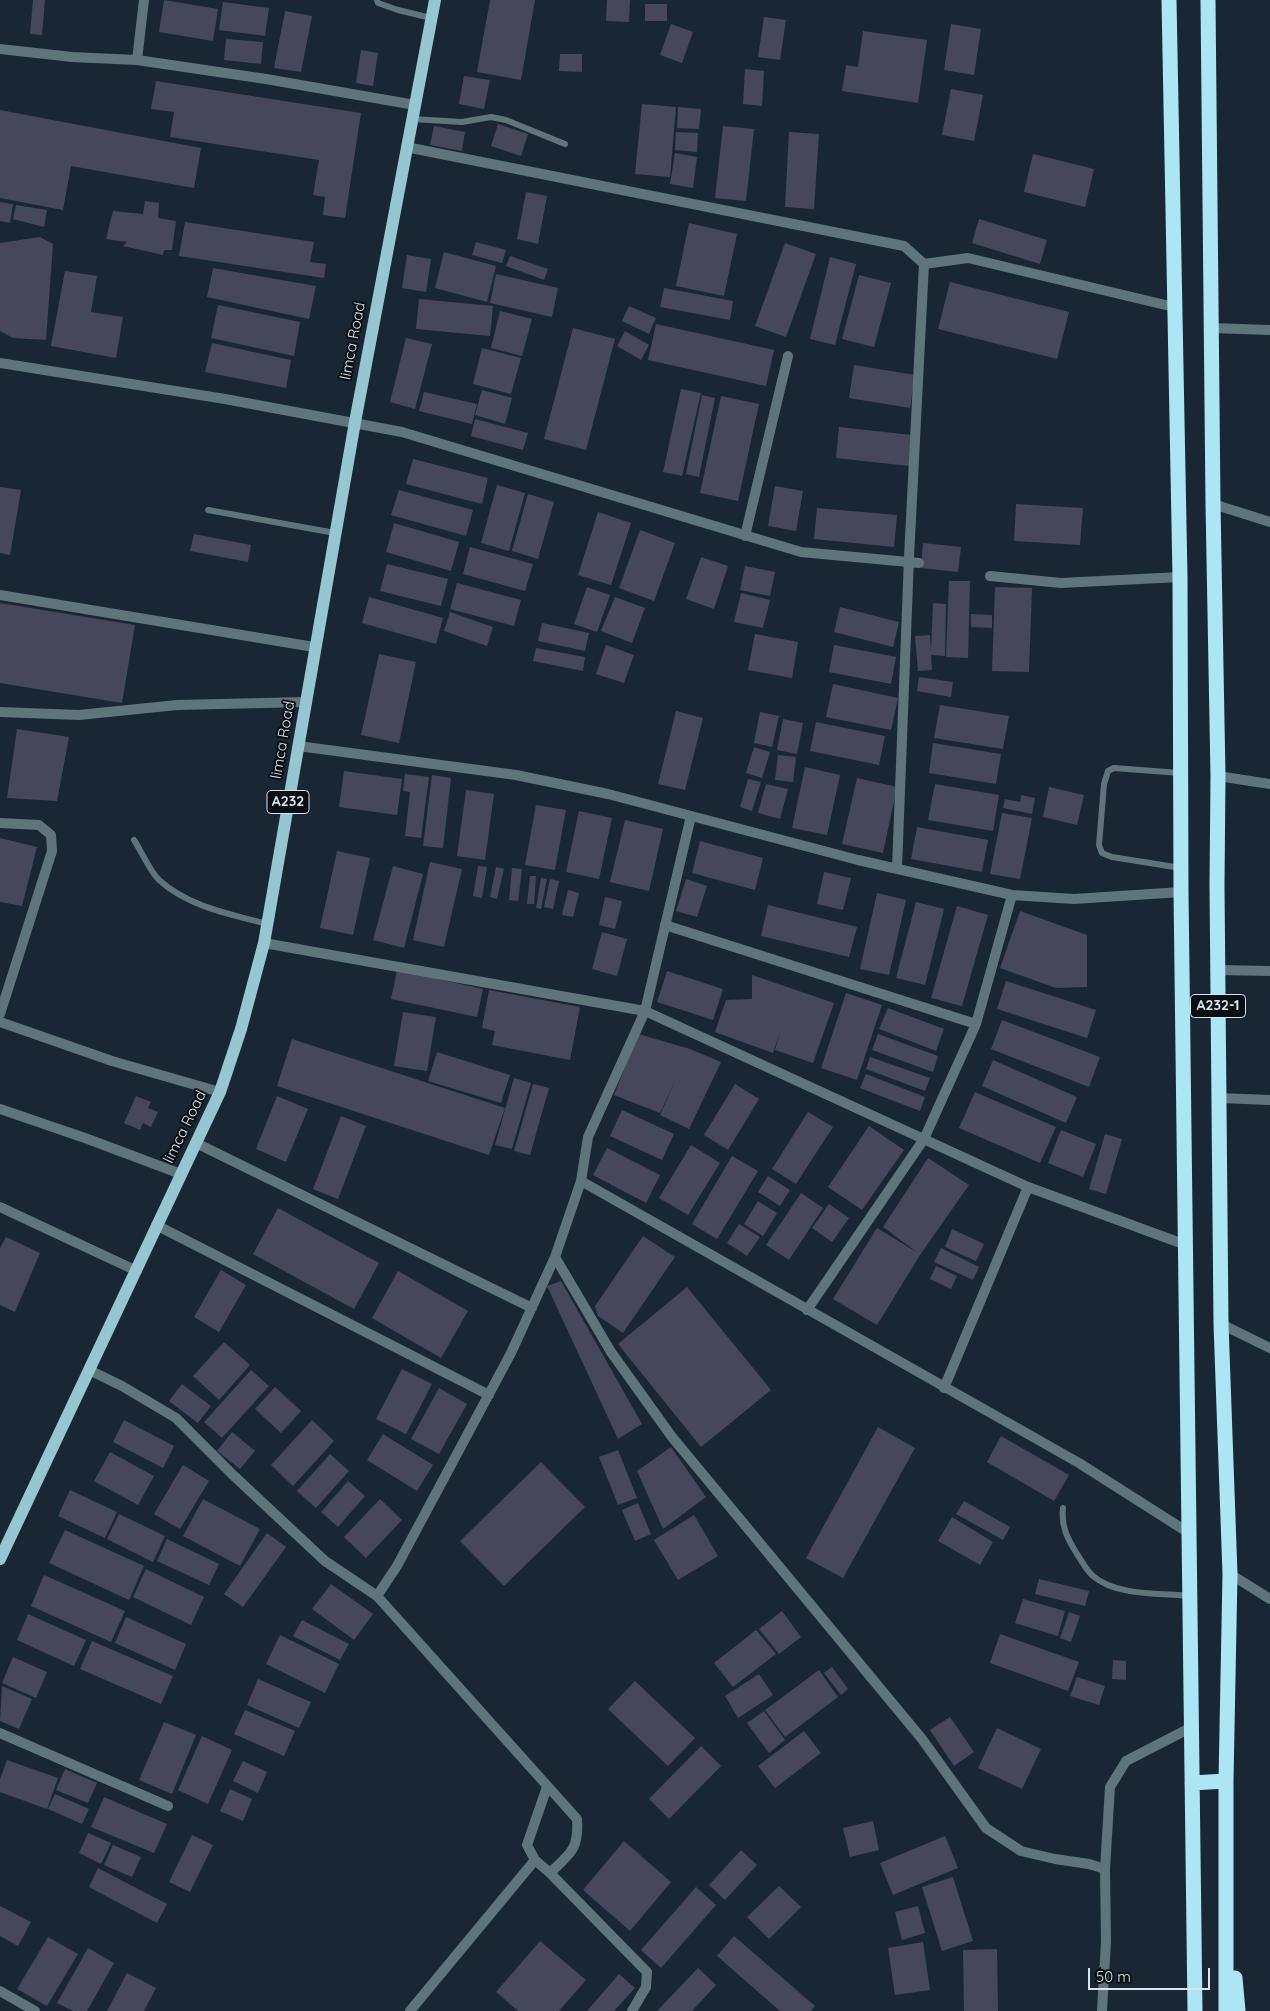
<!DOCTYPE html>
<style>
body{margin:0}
#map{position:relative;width:1270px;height:2011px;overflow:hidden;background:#192734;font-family:Quicksand,sans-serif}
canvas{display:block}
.scale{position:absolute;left:1088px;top:1968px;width:122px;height:22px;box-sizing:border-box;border:2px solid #dce5ee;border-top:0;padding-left:6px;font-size:15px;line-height:18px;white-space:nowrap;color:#dce5ee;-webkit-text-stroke:4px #090f15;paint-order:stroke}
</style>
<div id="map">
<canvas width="1270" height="2011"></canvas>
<div class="scale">50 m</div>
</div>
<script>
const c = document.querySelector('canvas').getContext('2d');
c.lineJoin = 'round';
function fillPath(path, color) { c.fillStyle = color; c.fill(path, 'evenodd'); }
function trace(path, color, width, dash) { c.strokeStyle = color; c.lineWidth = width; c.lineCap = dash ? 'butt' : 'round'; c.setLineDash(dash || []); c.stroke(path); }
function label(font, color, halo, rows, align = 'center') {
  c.font = font + ' Quicksand,sans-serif'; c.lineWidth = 4; c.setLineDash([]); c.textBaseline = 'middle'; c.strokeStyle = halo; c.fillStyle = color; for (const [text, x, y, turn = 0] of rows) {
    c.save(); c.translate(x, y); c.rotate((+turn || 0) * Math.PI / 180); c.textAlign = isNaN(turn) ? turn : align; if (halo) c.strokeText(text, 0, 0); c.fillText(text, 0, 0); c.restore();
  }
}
const building = new Path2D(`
 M33,0h12l-3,35 -12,-1z
 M164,0l54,9 -5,32 -54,-9z
 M490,0h45l-14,80 -44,-8z
 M607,0h23l-1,22 -23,-1z
 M223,2l46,6 -4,28 -46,-6z
 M645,4h22v17h-22z
 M285,11l27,5 -11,56 -27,-4z
 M764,17l22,3 -6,40 -22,-3z
 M671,24l22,8 -11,31 -22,-8z
 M951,24l30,5 -7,46 -30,-5z
 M863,31l64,9 -9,63 -76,-12 4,-26 12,2z
 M226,39l37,3 -2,22 -37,-4z
 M361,50l17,3 -5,33 -17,-3z
 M560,54h22v18l-23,-1z
 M745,69l19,2 -2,35 -19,-2z
 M464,76l26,4 -6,29 -25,-5z
 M156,81l205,32 -16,105 -22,-3 2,-18 -12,-2 6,-35 -149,-23 4,-25 -23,-3z
 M951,89l32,6 -9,46 -32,-6z
 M642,104l34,3 -6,70 -35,-3z
 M678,107l23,2 -2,20 -22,-1z
 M0,110l201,38 -7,40 -123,-22 -8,44 -63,-12z
 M498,124l30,10 -7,22 -30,-10z
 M434,126l31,6 -3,19 -32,-6z
 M723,126l31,3 -8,72 -31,-3z
 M676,132l22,1 -1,19 -22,-2z
 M789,132l30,2 -5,75 -29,-2z
 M675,153l22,4 -4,31 -23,-4z
 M1033,154l61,15 -9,38 -61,-15z
 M526,192l21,4 -9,48 -21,-5z
 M145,201l14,2 -1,15 18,3 -4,29h-8l-1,5 -40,-9 4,-4 -21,-3 7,-28 30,3z
 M0,202l13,2 -3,19 -10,-2z
 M16,205l31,5 -3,17 -31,-8z
 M979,219l68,21 -7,24 -68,-21z
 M185,222l129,20 -4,20 16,2 -2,14 -145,-22z
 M689,223l48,11 -13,62 -48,-10z
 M40,237l13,7 -7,96 -33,-2 -13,-7v-88z
 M476,242l30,8 -4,13 -30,-8z
 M785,243l31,11 -30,83 -31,-11z
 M444,252l52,14 -9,36 -52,-14z
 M407,255l24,4 -5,33 -24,-4z
 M510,256l38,13 -4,11 -38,-14z
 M830,257l26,7 -21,81 -25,-6z
 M213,268l103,18 -7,33 -102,-22z
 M65,271l32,5 -6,36 32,5 -7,41 -65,-12z
 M496,274l62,14 -6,29 -62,-14z
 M859,275l32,8 -17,64 -32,-8z
 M950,282l119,30 -12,47 -119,-30z
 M664,288l69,13 -3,19 -70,-13z
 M419,299l74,7 -3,30 -74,-7z
 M218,305l82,17 -6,34 -83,-18z
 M629,306l27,12 -7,16 -27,-13z
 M500,311l32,8 -10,37 -31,-8z
 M656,324l118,26 -8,36 -118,-26z
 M573,328l42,11 -29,111 -42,-11z
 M625,331l24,14 -8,15 -24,-14z
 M406,338l26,6 -17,65 -25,-7z
 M212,343l79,17 -5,28 -81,-16z
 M482,348l39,10 -10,36 -38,-10z
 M854,365l61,10 -5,33 -61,-10z
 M681,389l20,4 -19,83 -19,-4z
 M482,390l30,8 -7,26 -30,-9z
 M424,392l53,12 -5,20 -53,-13z
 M702,395l13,3 -16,79 -13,-3z
 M721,396l38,8 -21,97 -38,-8z
 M475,419l53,14 -5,17 -52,-14z
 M839,427l73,8 -3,31 -73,-8z
 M413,459l75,19 -6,26 -76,-20z
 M497,485l28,8 -16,58 -28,-8z
 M775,486l28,5 -7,40 -28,-5z
 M0,487l21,3 -11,65 -10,-2z
 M399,490l74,20 -7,26 -75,-21z
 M528,494l26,8 -16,57 -26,-8z
 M1016,504l67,4 -3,37 -66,-4z
 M817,508l80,7 -3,32 -80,-8z
 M598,512l33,11 -20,62 -33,-10z
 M394,523l65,19 -8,29 -65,-19z
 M640,530l35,13 -21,58 -35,-13z
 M194,534l57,11 -3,17 -58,-11z
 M923,543l38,4 -3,25 -37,-4z
 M470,547l63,17 -8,27 -62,-17z
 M701,557l27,9 -14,43 -28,-10z
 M387,564l61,15 -7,27 -61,-15z
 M745,566l30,6 -5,24 -30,-6z
 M949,581h21l-2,77 -22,-1z
 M457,583l64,17 -7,26 -64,-17z
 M587,587l23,8 -13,37 -23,-8z
 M995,587l37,1 -3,84 -37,-1z
 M741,593l29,7 -7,28 -29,-6z
 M369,597l74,21 -7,26 -74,-21z
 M615,597l30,11 -13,35 -31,-12z
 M0,603l135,22 -13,78 -122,-20z
 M933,603l13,1 -1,52 -14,-1 1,15 -14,1 -3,-35 15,-1 1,17z
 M840,607l59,15 -6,25 -59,-15z
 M450,612l43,15 -6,19 -43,-15z
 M971,614l21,1v13l-21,-1z
 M542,623l47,10 -4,18 -47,-10z
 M755,634l43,8 -6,36 -44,-8z
 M606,645l28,10 -10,28 -28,-9z
 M834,645l62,12 -5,27 -62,-12z
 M536,648l49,9 -2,14 -50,-10z
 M379,654l37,8 -17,81 -38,-8z
 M919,677l34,5 -2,15 -34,-6z
 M833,684l65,14 -7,32 -65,-13z
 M940,705l69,11 -6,33 -69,-11z
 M676,711l27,7 -18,72 -27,-6z
 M760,712l19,4 -7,31 -18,-4z
 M783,719l20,4 -6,31 -20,-4z
 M816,722l69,14 -6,29 -69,-14z
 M17,729l52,8 -12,64 -50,-3z
 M933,743l68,11 -5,30 -67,-11z
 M754,747l16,5 -8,26 -16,-5z
 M778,755l18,2 -3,25 -18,-2z
 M805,767l35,8 -13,60 -35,-7z
 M344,771l58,8 -5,36 -58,-8z
 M405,774l24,3 -8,61 -16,-2 5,-44 -7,-1z
 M432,775l19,3 -8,70 -20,-2z
 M857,778l40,9 -14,66 -41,-9z
 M748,779l13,3 -9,29 -12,-4z
 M766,784l22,5 -8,30 -22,-6z
 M935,784l64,11 -6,36 -65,-11z
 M1049,787l35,8 -7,30 -34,-8z
 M466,790l28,4 -9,66 -28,-4z
 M1021,795l14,3 -3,16 -29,-6 2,-9 15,3z
 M536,805l30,5 -11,60 -30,-5z
 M579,811l33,7 -13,61 -33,-7z
 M1002,813l30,5 -12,61 -30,-5z
 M625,820l38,9 -14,62 -39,-9z
 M917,827l71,13 -6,32 -71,-13z
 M0,838l37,9 -15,59 -22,-4z
 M700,841l63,17 -8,32 -63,-17z
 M337,851l33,7 -17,77 -33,-7z
 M430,862l32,7 -18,78 -31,-7z
 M393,866l30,8 -19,74 -31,-8z
 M478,866l9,1 -5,31 -9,-2z
 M496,867l8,2 -7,30 -7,-2z
 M512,868l10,1 -4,32 -9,-1z
 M824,872l27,6 -8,32 -26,-6z
 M530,876h6l-2,28h-7z
 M541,878l6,1 -6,30 -5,-1z
 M550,879l9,2 -6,28 -9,-2z
 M686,879l21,7 -10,31 -21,-6z
 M568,890l11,3 -6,24 -11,-2z
 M877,893l29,7 -17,75 -29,-6z
 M605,897l17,4 -7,28 -16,-4z
 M916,902l28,7 -19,76 -29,-7z
 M768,905l89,22 -8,30 -88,-21z
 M957,906l31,9 -26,91 -31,-8z
 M1020,911l67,24v52l-31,1 -56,-20z
 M602,932l25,7 -10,37 -25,-7z
 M397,970l86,19 -6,28 -86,-18z
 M667,971l56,18 -10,31 -56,-18z
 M752,975l82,28 -21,60 -38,-13 5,-18 -7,21 -58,-21 11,-32 26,-1z
 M1006,981l90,29 -9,28 -90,-29z
 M489,990l91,17 -10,53 -78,-15 3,-14 -13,-3z
 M846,993l36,12 -25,75 -36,-12z
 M888,1008l56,21 -8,22 -57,-22z
 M403,1012l33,5 -9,54 -33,-5z
 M1002,1020l98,37 -11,30 -98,-38z
 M638,1034l52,15 31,13 -32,67 -29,-14 17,-38 -17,36 -46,-18z
 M878,1034l60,22 -5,16 -61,-22z
 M292,1039l213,69 -16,47 -212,-69z
 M437,1052l73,23 -9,28 -73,-22z
 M870,1057l60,21 -5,13 -59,-22z
 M993,1060l84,37 -11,26 -84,-37z
 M866,1074l59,23 -5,14 -60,-23z
 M514,1078l17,5 -19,66 -17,-4z
 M533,1084l16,4 -19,67 -16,-4z
 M735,1084l24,15 -31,51 -24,-15z
 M975,1092l81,35 -16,36 -81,-35z
 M136,1096l15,6 -3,6 10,4 -7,15 -8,-4 -3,7 -16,-7z
 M277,1096l31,13 -22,53 -30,-13z
 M622,1110l52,24 -12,26 -52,-24z
 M808,1112l25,15 -37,57 -24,-15z
 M341,1116l25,10 -28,73 -25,-10z
 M869,1126l35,24 -42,60 -34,-23z
 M1061,1130l35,14 -13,33 -35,-14z
 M1105,1134l17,5 -16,55 -17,-5z
 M691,1145l29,18 -32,52 -29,-17z
 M607,1148l53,27 -14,28 -53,-28z
 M732,1156l26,15 -41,68 -25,-15z
 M928,1158l41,27 -49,70 -43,70 -44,-26 44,-71 41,25 -35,-26z
 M768,1176l22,14 -10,16 -22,-14z
 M801,1193l22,15 -34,52 -23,-15z
 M758,1201l19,12 -14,23 -19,-12z
 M829,1204l20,14 -17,24 -20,-14z
 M278,1208l101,55 -25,46 -101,-55z
 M739,1224l21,13 -13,19 -20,-13z
 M952,1229l32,15 -8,17 -31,-14z
 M643,1236l32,21 -52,76 -25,-17 -3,-10z
 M6,1237l34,16 -25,59 -15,-7v-57z
 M941,1248l38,19 -6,13 -39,-18z
 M936,1266l21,10 -6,13 -21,-10z
 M221,1270l25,15 -27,47 -25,-15z
 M398,1271l70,40 -27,47 -69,-40z
 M561,1281l81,143 -24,15 -71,-153z
 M687,1287l84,103 -70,57 -83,-103z
 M224,1342l26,23 -31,35 -26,-24z
 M402,1369l30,15 -26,50 -30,-15z
 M251,1370l18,16 -47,52 -18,-16z
 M182,1384l29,22 -13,17 -29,-22z
 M275,1387l26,24 -20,22 -26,-24z
 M439,1388l28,16 -28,50 -28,-15z
 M124,1420l50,26 -11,22 -50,-26z
 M312,1420l22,21 -41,45 -22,-21z
 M878,1427l37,21 -72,130 -37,-20z
 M232,1432l23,19 -15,18 -23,-18z
 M383,1434l50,31 -16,26 -50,-31z
 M1001,1436l68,39 -15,26 -67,-39z
 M671,1447l35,50 -43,32 -26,-58z
 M618,1450l19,48 -19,7 -19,-48z
 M110,1452l44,24 -16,29 -44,-24z
 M330,1454l19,17 -33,37 -19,-17z
 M541,1462l44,45 -81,79 -44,-45z
 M183,1465l26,16 -29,48 -26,-15z
 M348,1481l17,15 -27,31 -17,-15z
 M70,1490l47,22 -12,26 -47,-22z
 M203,1499l57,30 -20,37 -57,-30z
 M380,1499l22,21 -36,38 -22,-21z
 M964,1501l46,26 -7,13 -47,-26z
 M638,1503l13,31 -16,7 -13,-31z
 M119,1514l46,22 -12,26 -46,-23z
 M694,1515l24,41 -40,24 -24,-40z
 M952,1517l41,25 -13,23 -42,-24z
 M65,1530l79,36 -15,34 -80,-37z
 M267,1533l19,14 -43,60 -19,-13z
 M167,1539l52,25 -10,21 -52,-24z
 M146,1569l58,28 -13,28 -58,-28z
 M44,1575l81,36 -14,31 -80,-36z
 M1039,1579l50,12 -4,15 -50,-12z
 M331,1584l42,30 -19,26 -42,-31z
 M1023,1599l42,12 -7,25 -43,-13z
 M782,1611l19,26 -22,17 -20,-25z
 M1069,1612l11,4 -9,26 -11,-4z
 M28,1614l58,26 -12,26 -57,-26z
 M126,1617l60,27 -11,26 -60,-27z
 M302,1620l47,24 -9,16 -47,-24z
 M756,1630l20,24 -43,33 -19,-24z
 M1000,1634l79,28 -11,29 -78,-28z
 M280,1635l59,29 -14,29 -59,-29z
 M92,1641l81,35 -12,28 -81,-35z
 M13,1657l34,15 -11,26 -34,-15z
 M1113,1660l13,1v19l-14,-1z
 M832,1667l16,22 -7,6 -17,-22z
 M819,1670l19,27 -53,40 -20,-27z
 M759,1674l14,21 -35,23 -13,-22z
 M1077,1677l28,9 -6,19 -29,-9z
 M258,1679l53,23 -12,26 -52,-23z
 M635,1681l60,57 -27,28 -60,-57z
 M2,1686l30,13 -13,30 -19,-8z
 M245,1710l50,21 -11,25 -50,-22z
 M764,1711l21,29 -16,13 -22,-30z
 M950,1717l24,35 -20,14 -24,-36z
 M164,1722l32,13 -24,59 -33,-14z
 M997,1728l44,21 -19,40 -44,-21z
 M804,1731l17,22 -46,35 -17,-22z
 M202,1736l30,14 -24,54 -30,-14z
 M701,1746l20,20 -52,53 -20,-20z
 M7,1760l51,18 -11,31 -47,-17v-13z
 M243,1761l24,11 -9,21 -25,-12z
 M65,1769l32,14 -9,20 -32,-13z
 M230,1789l22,10 -9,22 -23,-10z
 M55,1794l34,15 -7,15 -34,-15z
 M104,1797l63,27 -13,29 -63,-26z
 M873,1821l6,29 -29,7 -7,-29z
 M88,1833l23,10 -10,21 -22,-11z
 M192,1835l21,10 -23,47 -21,-10z
 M945,1836l13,32 -65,27 -13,-32z
 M624,1841l47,41 -41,49 -47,-41z
 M113,1845l28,12 -9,20 -28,-12z
 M741,1850l16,15 -32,35 -16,-15z
 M98,1868l69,36 -10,19 -68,-36z
 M953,1877l20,64 -31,10 -20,-64z
 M779,1886l22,21 -32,32 -22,-22z
 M696,1887l20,18 -55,63 -20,-18z
 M0,1906l31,16 -13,24 -18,-10z
 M918,1906l7,27 -23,7 -7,-28z
 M734,1936l81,70 -4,5h-31l-63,-55z
 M48,1937l30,17 -31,52 -30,-17z
 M540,1941l46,39 -27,31h-41l-22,-19z
 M923,1942l7,48 -35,5 -7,-47z
 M88,1948l26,15 -27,48h-14l-16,-8z
 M997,1949l1,62h-34l-1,-61z
 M698,1968l18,17 -24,26h-35z
 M127,1973l29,15 -12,23h-37z
 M619,1974l16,14 -21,23h-27z`);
const lane = new Path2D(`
 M377,0l1,3 20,7 33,8
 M412,119l50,3 29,-5 15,3 59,24
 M208,510l127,23
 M1180,773l-66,-5 -6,3 -4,13 -5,61 3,8 10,4 69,11
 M134,840c8,12 15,30 25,40 30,27 71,34 108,44
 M1063,1508c-2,18 4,30 14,46 5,7 9,16 16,22 23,20 66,17 96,20`);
const street = new Path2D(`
 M0,49l72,8 65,3 129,19 149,26
 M137,60l7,-60
 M406,147l498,99 20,18 -15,293 -12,311
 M924,264l44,-6 206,49
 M1211,328l59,2
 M0,363l225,36 177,33 399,120 118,11
 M1213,504l57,18
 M745,536l43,-180
 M990,576l71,7 119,-6
 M0,595l314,52
 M0,712l79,3 98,-10 129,-3
 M298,746l218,29 92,19 250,66 154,35 62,4 107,-7
 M1218,776l52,8
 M0,823l39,2 12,10 1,16 -52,163
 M665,925l311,99
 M264,943l381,68 383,176 158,58
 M1218,970l52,1
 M0,1022l112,39 108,31
 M1219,1098l51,2
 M0,1109l85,29 96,36
 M196,1143l336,165
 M581,1181l498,282 110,70
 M0,1207l137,64
 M156,1225l333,170
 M555,1257l56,95 61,85 250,302 64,89 35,23 34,8 34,5 16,5 1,72 -4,70
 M807,1310l117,-171 52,-115 36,-129
 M1221,1324l49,24
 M89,1370l33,16 54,32 57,57 92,86 52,35 200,223c2,30 -6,34 -27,54l-15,-13 -8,-15 20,-58
 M944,1388l84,-201
 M1230,1574l40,25
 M377,1596l20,-30 114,-213 44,-96 26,-76 7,-44 57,-126 46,-195
 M0,1733l168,73
 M1105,1869l5,-82 16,-26 66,-34
 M550,1873l97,99 -1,15 -14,24
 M0,1991l35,20
 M410,2011l125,-151`);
const primary = new Path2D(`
 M0,1559l220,-467 21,-63 23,-86 91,-521 80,-422`);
const highway = new Path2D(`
 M1169,0l11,577 1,315 14,1119
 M1208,0l5,504 5,272 -1,109 4,439 9,250 -4,207v230
 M1192,1783l34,-2
 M1235,1978l3,33`);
const shields = [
 [288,802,42],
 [1218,1006,55]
];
const shieldNames = [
 ["A232",288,802],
 ["A232-1",1218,1006]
];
const streetNames = [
 ["limca Road",353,341,-79],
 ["limca Road",283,740,-80],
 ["limca Road",185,1127,-64]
];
fillPath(building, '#46475a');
trace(lane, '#5f757b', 6);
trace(street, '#5f757b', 10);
trace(primary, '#96c6d1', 12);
trace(highway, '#ace6f4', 15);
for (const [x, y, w] of shields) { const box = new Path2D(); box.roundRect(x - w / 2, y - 11.5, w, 23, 4); c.fillStyle = '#090f15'; c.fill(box); trace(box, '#dce5ee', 1); }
label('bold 14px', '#dce5ee', null, shieldNames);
label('15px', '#dce5ee', '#090f15', streetNames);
</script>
